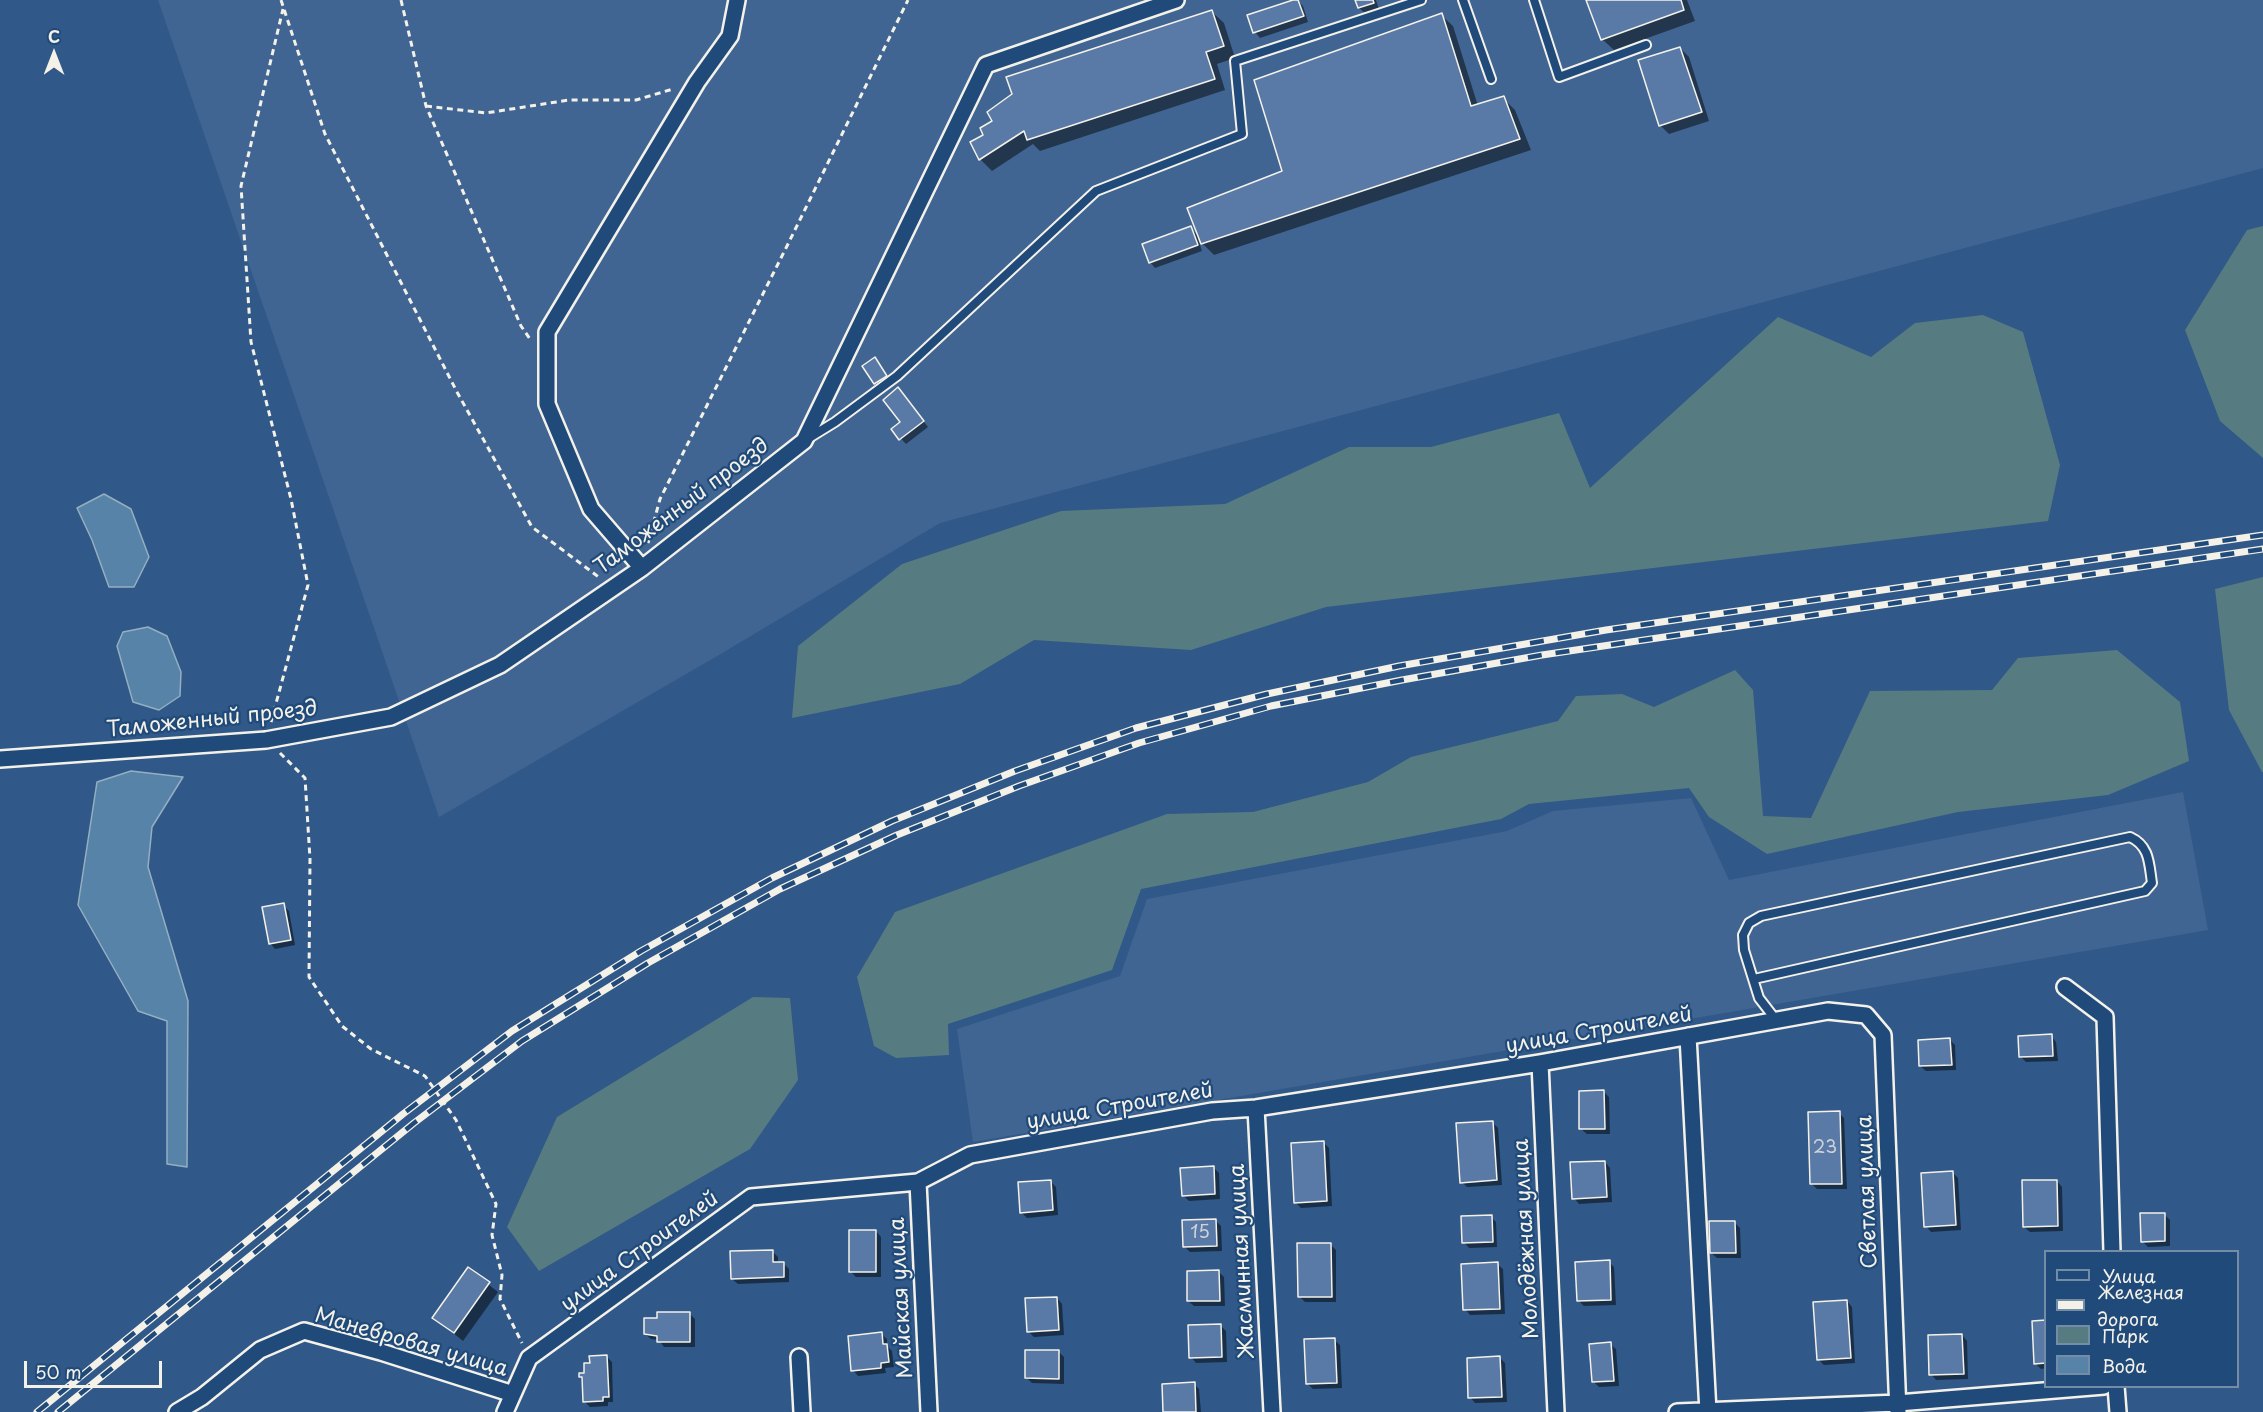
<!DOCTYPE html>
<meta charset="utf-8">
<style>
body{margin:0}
#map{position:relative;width:2263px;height:1412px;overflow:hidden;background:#305888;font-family:"Playpen Sans",sans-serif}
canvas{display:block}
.legend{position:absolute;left:2044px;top:1250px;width:195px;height:138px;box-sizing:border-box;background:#1f4a7a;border:2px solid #748da6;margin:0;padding:8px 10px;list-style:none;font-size:18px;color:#f4f1e8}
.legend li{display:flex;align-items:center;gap:12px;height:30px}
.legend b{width:30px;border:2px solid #748da6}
.north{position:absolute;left:24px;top:24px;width:60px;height:60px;-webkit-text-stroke:4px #1f4a7a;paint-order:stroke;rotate:0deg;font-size:16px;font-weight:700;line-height:24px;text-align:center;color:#f4f1e8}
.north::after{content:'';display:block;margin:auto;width:21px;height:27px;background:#f4f1e8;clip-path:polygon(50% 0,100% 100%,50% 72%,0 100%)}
.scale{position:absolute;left:24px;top:1361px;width:138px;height:27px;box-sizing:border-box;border:3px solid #f4f1e8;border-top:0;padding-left:8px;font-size:18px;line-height:21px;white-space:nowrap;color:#f4f1e8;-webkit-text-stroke:4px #1f4a7a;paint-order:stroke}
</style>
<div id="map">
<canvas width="2263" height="1412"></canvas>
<ul class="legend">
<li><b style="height:8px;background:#1f4a7a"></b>Улица</li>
<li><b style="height:8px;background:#f4f1e8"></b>Железная дорога</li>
<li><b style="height:16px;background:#567c81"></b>Парк</li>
<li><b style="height:16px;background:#5683a7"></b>Вода</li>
</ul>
<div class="north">С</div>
<div class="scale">50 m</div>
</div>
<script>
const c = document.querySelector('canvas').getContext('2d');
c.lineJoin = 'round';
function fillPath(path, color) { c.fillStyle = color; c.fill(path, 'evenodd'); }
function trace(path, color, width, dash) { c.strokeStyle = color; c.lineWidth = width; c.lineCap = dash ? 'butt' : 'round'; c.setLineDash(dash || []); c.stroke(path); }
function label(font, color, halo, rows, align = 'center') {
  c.font = font + ' "Playpen Sans",sans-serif'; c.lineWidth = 4.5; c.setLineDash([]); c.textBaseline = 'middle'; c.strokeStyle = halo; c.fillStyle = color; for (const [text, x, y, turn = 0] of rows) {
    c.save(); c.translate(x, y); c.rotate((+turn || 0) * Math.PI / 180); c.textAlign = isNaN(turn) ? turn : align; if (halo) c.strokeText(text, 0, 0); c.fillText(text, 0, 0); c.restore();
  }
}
const built = new Path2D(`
 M158,0h2105v168l-1323,355 -221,132 -280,162z
 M2183,792l25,138 -1235,212 -16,-113 163,-53 27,-77 360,-68 46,-20 138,-13 38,82z`);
const green = new Path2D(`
 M2263,226v232l-43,-37 -35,-91 62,-100z
 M1983,315l40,17 37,133 -12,56 -722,86 -135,43 -157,-10 -74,44 -168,34 6,-72 104,-82 159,-53 164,-7 124,-57h82l128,-34 31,75 188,-171 93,40 44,-34z
 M2263,577v195h-1l-33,-62 -14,-121z
 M2117,650l63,52 9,59 -81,34 -150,17 -191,42 -58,-37 -20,-29 -160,16 -28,15 -360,70 -29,81 -164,54 1,31 -53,3 -22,-12 -17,-69 38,-65 272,-98 86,-2 115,-30 43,-25 147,-36 18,-25 46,-2 32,13 81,-37 18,20 10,126 48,2 59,-127 122,-1 26,-32z
 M753,997l37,1 8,82 -48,69 -211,122 -32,-44 50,-110z`);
const water = new Path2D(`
 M104,494l27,15 18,48 -15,30h-25l-17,-47 -15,-32z
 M148,627l19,9 14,36 -1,24 -21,14 -26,-8 -16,-56 6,-14z
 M131,771l52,6 -31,50 -4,40 40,134 -1,166 -20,-3v-143l-29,-10 -60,-106 19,-123z`);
const shadow = new Path2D(`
 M1297,0l6,6 5,16 -48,16 -5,-6z
 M1357,0h19l3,9 -14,4 -6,-5z
 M1588,0h99l8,21 -81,29 -12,-11z
 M1212,12l12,11 11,35 -18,6 8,26 -185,61 -7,-7 -41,27 -11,-11 -9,-18 13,-6 9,-14z
 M1441,15l12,11 25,80 25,-8 12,12 16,40 -317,105 -16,-16 4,12 -47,17 -5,-6 41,-34 9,10 84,-66z
 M1680,48l9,9 20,64 -40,13 -9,-9z
 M877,361l11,17 -10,7 -3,-2z
 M903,395l25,32 -22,17 -13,-14 9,-7z
 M283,905l6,6 6,34 -20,4 -5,-6z
 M2051,1036l5,6 2,19 -32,1 -5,-5z
 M1950,1040l5,5 1,25 -30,1 -6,-5z
 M1604,1092l5,5 1,37h-23l-6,-5z
 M1839,1113l5,5 3,71h-30l-5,-5z
 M1492,1122l6,6 4,57 -35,2 -5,-5z
 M1324,1143l5,5 3,58 -31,2 -6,-6z
 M1605,1162l5,6 2,34 -33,2 -5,-6z
 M1213,1167l6,6 1,26 -31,2 -6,-6z
 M1953,1173l5,5 3,52 -30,2 -5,-6z
 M1050,1181l6,6 2,28 -31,3 -6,-6z
 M2057,1181l5,6 1,44 -33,1 -6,-5z
 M2164,1214l6,6v26l-22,1 -6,-6z
 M1491,1217l5,5 1,25 -28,1 -5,-6z
 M1215,1220l6,6 1,25 -32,1 -5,-5z
 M1735,1223l5,5 1,30h-24l-6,-5z
 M876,1231l5,6v40h-25l-6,-6z
 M1330,1244l6,6v52h-31l-5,-5z
 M772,1251l6,6v6h5l6,6v13l-51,2 -6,-5z
 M1609,1262l5,5 2,38 -32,1 -5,-5z
 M1497,1264l6,5 2,45 -35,1 -5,-6z
 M469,1269l29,23 -35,49 -29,-24z
 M1219,1272l5,5 1,29h-31l-6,-5z
 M1057,1298l5,6 2,31 -30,2 -6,-6z
 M1847,1301l5,6 3,56 -31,2 -6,-6z
 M689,1313l6,6v28h-31l-5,-7 -8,-1 -6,-5 14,-15z
 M2046,1322v46l-5,1 -6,-6z
 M1221,1326l5,5 1,31 -31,1 -5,-6z
 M881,1334l6,5v7l5,5 2,16 -9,1 1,5 -28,3 -5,-6z
 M1962,1335l5,6 1,38 -32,1 -5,-6z
 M1334,1340l6,5 2,43 -29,1 -6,-6z
 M1610,1344l6,5 3,37 -20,1 -6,-6z
 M1059,1352l5,5v27l-32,-1 -5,-5z
 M606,1356l6,6 1,40h-5v4l-18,1 -5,-5 -1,-22 -4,-3 6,-3 5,-9z
 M1500,1358l5,5 2,39 -32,1 -5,-6z
 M1194,1384l5,5 2,23h-36z`);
const building = new Path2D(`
 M1293,0h5l6,16 -51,17 -6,-18z
 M1355,0h18l1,3 -16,5z
 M1586,0h95l3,10 -83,30z
 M1212,10l12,36 -18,6 9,27 -188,61 -3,-9 -45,29 -9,-18 13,-7 -3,-7 12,-7 -5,-9 25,-18 -6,-17z
 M1442,13l29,93 33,-10 16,43 -319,105 -14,-36 95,-37 -28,-91z
 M1680,47l22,65 -43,14 -21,-66z
 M1191,226l7,19 -49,18 -7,-19z
 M875,357l12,19 -13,8 -12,-18z
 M898,387l26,34 -25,19 -8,-11 9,-7 -17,-22z
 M284,903l7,37 -22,4 -7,-37z
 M2052,1034l1,22 -34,1 -1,-21z
 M1950,1038l2,27 -33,1 -1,-26z
 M1604,1090l1,39h-26v-38z
 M1840,1111l2,73h-32l-2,-72z
 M1493,1121l4,59 -37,3 -4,-60z
 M1324,1141l3,60 -33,2 -3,-60z
 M1605,1161l2,36 -35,2 -2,-37z
 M1214,1166l1,28 -33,2 -2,-28z
 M1953,1171l3,54 -32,2 -3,-54z
 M1051,1180l2,30 -33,3 -2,-31z
 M2022,1180h35l1,46 -35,1z
 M2140,1213h25v28l-24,1z
 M1492,1215l1,27 -31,1 -1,-27z
 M1216,1219l1,27 -34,1 -1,-27z
 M1709,1221h26l1,32h-26z
 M849,1230h27v42h-27z
 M1297,1243h34l1,54h-34z
 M773,1250v12h11v15l-53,2 -1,-28z
 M1610,1260l1,40 -34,1 -2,-39z
 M1498,1262l2,47 -37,1 -2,-46z
 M468,1267l22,15 -36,51 -22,-15z
 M1219,1270l1,31h-33v-30z
 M1057,1297l2,33 -32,2 -2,-34z
 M1847,1300l4,58 -34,2 -4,-58z
 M657,1312h33v30h-33v-6l-13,-2v-16h13z
 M2046,1320v43l-12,1 -2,-43z
 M1221,1324l1,33 -33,1 -1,-33z
 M882,1332l1,12h4l2,18 -8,1v5l-30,3 -3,-35z
 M1962,1334l2,40 -35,1 -1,-40z
 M1335,1338l2,45 -31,1 -2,-45z
 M1611,1342l3,39 -22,1 -3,-38z
 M1025,1350h34v29l-34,-1z
 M607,1355l2,42h-6v4l-20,1 -1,-25h-3v-4h5v-10h6l-1,-7z
 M1500,1356l2,41 -34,1 -1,-40z
 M1195,1382l1,30h-33l-1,-28z`);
const path = new Path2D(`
 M281,0l44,134 132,258 75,135 68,51
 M401,0l25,106 95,220 9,13
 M426,106l60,7 83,-13h67l37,-11
 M648,543l12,-44 128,-255 120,-244
 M271,722l37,-137 -17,-86 -40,-157 -10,-156 42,-177
 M280,753l25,25 5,81 -1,118 33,49 29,23 54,27 31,44 40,84 -4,31 10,40 -2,24 22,44`);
const lane = new Path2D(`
 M1463,0l28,79
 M1534,0l25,77 87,-32
 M809,438l26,-16 62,-46 199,-185 146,-57 -7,-73 186,-61
 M1754,979l391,-88 7,-8c-3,-19 -2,-37 -22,-46l-369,79 -12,7 -6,12 1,15 15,48 17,22`);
const street = new Path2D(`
 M642,568l-51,-59 -44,-105v-72l150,-250 33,-46 7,-36
 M0,759l266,-19 125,-23 109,-52 142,-97 162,-127 182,-376 190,-65
 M2065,987l40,30 7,235
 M1688,1036l20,376
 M1540,1063l16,349
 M1256,1108l16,304
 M918,1182l11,230
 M799,1357l3,55
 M2116,1386l2,26
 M177,1412l25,-15 58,-47 44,-19 77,21 132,42
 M505,1412l24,-54 222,-161 167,-15 52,-27 242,-44 44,-3 284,-45 288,-52 38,4 17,20 15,377
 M1677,1412l221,-9 206,-17`);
const rail = new Path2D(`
 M37,1412l366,-298 109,-83 129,-80 131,-73 120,-57 123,-50 121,-43 131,-34 132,-28 207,-36 657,-95
 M58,1412l356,-289 108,-82 126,-78 132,-74 117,-54 122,-49 120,-43 75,-21 57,-16 131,-26 140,-25 721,-106`);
const numberNames = [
 ["23",1825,1148],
 ["15",1200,1233]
];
const streetNames = [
 ["Таможенный проезд",682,507,-37],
 ["Таможенный проезд",212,720,-6],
 ["улица Строителей",1599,1031,-10],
 ["улица Строителей",1120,1107,-10],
 ["Светлая улица",1868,1192,-92],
 ["Молодёжная улица",1527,1239,-93],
 ["улица Строителей",640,1252,-36],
 ["Жасминная улица",1243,1261,-93],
 ["Майская улица",902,1298,-93],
 ["Маневровая улица",411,1343,16]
];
fillPath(built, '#406593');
fillPath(green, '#567c81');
fillPath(water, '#5683a7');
trace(water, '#95afc1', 1.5);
fillPath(shadow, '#0007');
fillPath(building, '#597aa7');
trace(building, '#f4f1e8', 1.5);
trace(lane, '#f4f1e8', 12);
trace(street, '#f4f1e8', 20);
trace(path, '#f4f1e8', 3, [6, 4.5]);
trace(lane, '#1f4a7a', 8);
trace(street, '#1f4a7a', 15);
trace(rail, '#f4f1e8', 7);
trace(rail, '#1f4a7a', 4.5, [14]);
label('18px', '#cdd3d8', null, numberNames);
label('21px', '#f4f1e8', '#1f4a7a', streetNames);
</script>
